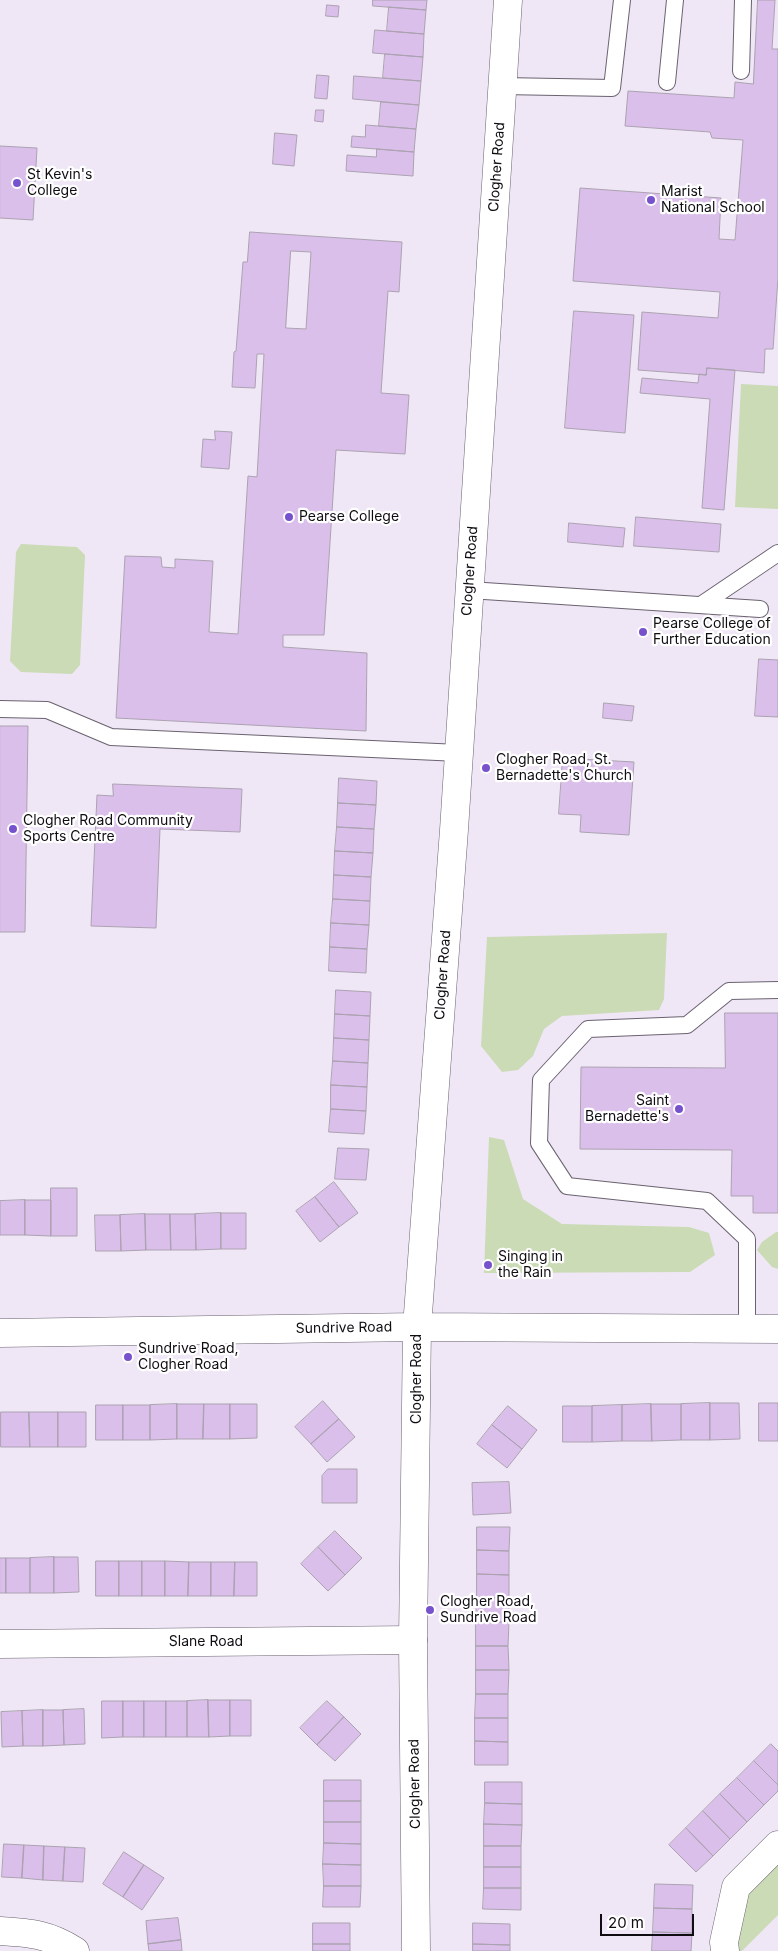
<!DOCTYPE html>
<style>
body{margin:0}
#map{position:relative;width:778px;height:1951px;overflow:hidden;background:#f0e7f6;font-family:Inter,sans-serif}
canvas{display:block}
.scale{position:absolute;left:600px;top:1914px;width:94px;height:22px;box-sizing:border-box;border:2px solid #100d12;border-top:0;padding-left:6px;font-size:15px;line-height:18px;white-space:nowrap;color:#100d12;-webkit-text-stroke:4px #fff;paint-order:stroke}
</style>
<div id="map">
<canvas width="778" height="1951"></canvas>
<div class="scale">20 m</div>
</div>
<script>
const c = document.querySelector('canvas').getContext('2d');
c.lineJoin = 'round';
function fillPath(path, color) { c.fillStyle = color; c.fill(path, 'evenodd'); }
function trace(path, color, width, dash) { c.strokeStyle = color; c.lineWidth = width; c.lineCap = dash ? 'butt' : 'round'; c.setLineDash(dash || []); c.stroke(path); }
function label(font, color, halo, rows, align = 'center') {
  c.font = font + ' Inter,sans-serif'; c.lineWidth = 4.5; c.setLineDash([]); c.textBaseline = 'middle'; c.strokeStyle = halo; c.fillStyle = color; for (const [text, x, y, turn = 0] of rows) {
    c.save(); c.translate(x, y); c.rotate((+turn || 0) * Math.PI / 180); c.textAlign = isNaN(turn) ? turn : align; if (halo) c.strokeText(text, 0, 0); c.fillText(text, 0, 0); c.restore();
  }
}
const green = new Path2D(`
 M741,384l37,2v123l-43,-2z
 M21,544l56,3 8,8 -5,110 -8,9 -51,-2 -11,-11 6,-109z
 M667,933l-3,66 -5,11 -97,6 -18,13 -11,27 -15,14 -16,2 -21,-26 6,-109z
 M489,1137l15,3 19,59 39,25 127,3 20,6 6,22 -25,17 -206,1z
 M776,1232h2v37l-6,-2 -15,-17 5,-8z
 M778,1859v56l-36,36h-7l5,-50z`);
const building = new Path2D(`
 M373,0h54l-1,10 -53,-4z
 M758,0h17l-3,49h6v229l-5,71h-8l-1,24 -57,-5 -1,7 -68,-5 4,-58 76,6 2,-26 -147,-11 7,-93 141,10 -2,41 16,1 8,-100 -31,-2 -2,-6 -85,-6 3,-35 106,7 1,-16 18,2z
 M327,5l12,1 -1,11 -12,-1z
 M389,7l37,3 -2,24 -37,-3z
 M375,30l49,4 -1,23 -50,-4z
 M385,54l38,3 -2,24 -38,-3z
 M317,75l12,1 -2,23 -12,-1z
 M354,76l67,5 -2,24 -66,-6z
 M381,102l38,3 -3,24 -37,-3z
 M316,110h8l-1,12 -8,-1z
 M366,125l50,4 -2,23 -63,-5 1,-11 13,1z
 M275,133l22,2 -3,31 -21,-2z
 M0,146l37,2 -4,72 -33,-2z
 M377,149l37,3 -1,24 -67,-5 1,-16 29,2z
 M250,232l152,10 -3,50 -11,-1 -7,102 28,2 -4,59 -69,-4 -12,185h-41v12l84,6 -1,78 -250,-13 9,-162 36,1 1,10 13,1v-9l38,2 -4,71 29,2 10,-158 9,1 7,-123h-7l-2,34 -23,-1 2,-35 2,-1 7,-89h4zM291,251l20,1 -5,77 -20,-1z
 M574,311l60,4 -9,118 -60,-5z
 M707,368l28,2 -11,140 -22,-2 8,-109 -70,-6 2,-15 56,5 1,-9 7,1z
 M215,431l17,1 -3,37 -28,-2 2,-28 12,1z
 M636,517l85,7 -2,28 -85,-6z
 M569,523l56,5 -2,19 -55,-5z
 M759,659l19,1v57l-23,-1z
 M604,703l30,3 -2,15 -29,-3z
 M0,726h28l-3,206h-25z
 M563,758l71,4 -5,73 -49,-3 1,-17 -22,-1z
 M339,778l38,3 -1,24 -38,-2z
 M113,784l129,5 -2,43 -80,-3 -4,99 -65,-2 6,-131 16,1z
 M338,803l38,2 -2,24 -37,-2z
 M337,827l37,2 -1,24 -38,-2z
 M335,851l38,2 -2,24 -37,-2z
 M334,875l37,2 -1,24 -37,-2z
 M333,899l37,2 -1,24 -38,-2z
 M331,923l38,2 -2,24 -37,-2z
 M330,947l37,2 -1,24 -37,-2z
 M336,990l35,2 -1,24 -35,-2z
 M725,1013h53v200h-25v-17h-22l1,-46 -152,-1 1,-82 144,1z
 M335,1014l35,2 -1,24 -35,-2z
 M334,1038l35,2 -1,23 -35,-2z
 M333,1061l35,2 -1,24 -36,-2z
 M331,1085l36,2 -1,24 -35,-2z
 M331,1109l35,2 -2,23 -35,-2z
 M338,1148l31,1 -3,31 -31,-1z
 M334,1182l24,31 -19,14 -24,-30z
 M51,1188h26v48h-26z
 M315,1197l24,30 -19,15 -24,-31z
 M25,1200h26v36l-26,-1z
 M25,1200v35h-25v-34z
 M221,1213h25v36h-25z
 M221,1213v36l-25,1 -1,-36z
 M145,1214h25l1,36h-25z
 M145,1214l1,36 -25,1 -1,-36z
 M170,1214h25l1,36h-25z
 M95,1215h25l1,36h-25z
 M323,1401l16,18 -28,25 -16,-17z
 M710,1403h29l1,36 -30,1z
 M710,1403v37h-29v-36z
 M759,1403h19v38h-19z
 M177,1404h27l-1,35h-26z
 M177,1404v35l-27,1v-35z
 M204,1404h26v35h-27z
 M230,1404h27v34l-27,1z
 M651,1404h30v36l-29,1z
 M651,1404l1,37h-30v-36z
 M96,1405h27v35h-27z
 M123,1405h27v35h-27z
 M622,1405v36l-30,1v-36z
 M508,1406l29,24 -15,19 -30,-24z
 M563,1406h29v36h-29z
 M1,1412h28l1,35h-29z
 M29,1412h29v35h-28z
 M58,1412h28v35h-28z
 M339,1419l16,18 -28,25 -16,-18z
 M492,1425l30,24 -15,19 -30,-24z
 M328,1469h29v34h-35v-27z
 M509,1482l2,31 -38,2 -1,-32z
 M477,1527h33l-1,24 -32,-1z
 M335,1531l27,27 -17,17 -27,-28z
 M318,1547l27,28 -17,16 -27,-27z
 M477,1550l32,1v24l-32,-1z
 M54,1557h24l1,35 -25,1z
 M54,1557v36h-24v-35z
 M0,1558h6v35h-6z
 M6,1558h24v35h-24z
 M96,1561h23v35h-23z
 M119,1561h23v35h-23z
 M142,1561h23v35h-23z
 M165,1561l24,1 -1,34h-23z
 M189,1562h22v34h-23z
 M211,1562h24l-1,34h-23z
 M235,1562h22v34h-23z
 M477,1574l32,1v23h-32z
 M477,1598h32v24h-33z
 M476,1622h33l-1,24h-32z
 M476,1646h32l1,24h-33z
 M476,1670h33l-1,24h-32z
 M476,1694h32v24h-33z
 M208,1700h22v36l-21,1z
 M208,1700l1,37h-22v-36z
 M230,1700h21v36h-21z
 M102,1701h21v36l-21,1z
 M123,1701h21v36h-21z
 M144,1701h22v36h-22z
 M166,1701h21v36h-21z
 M327,1701l17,16 -27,28 -17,-17z
 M84,1709l1,35 -21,1 -1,-35z
 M43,1710h20l1,35 -21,1z
 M43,1710v36h-20l-1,-35z
 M22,1711l1,35 -21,1 -1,-35z
 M344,1717l17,17 -26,27 -18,-16z
 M475,1718h33v24l-33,-1z
 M475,1741l33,1v23h-33z
 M771,1744l7,7v34l-24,-24z
 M754,1761l24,24v6l-14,14 -27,-27z
 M737,1778l27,27 -17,17 -27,-28z
 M324,1780h37v21h-37z
 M485,1782h37v22l-37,-1z
 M720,1794l27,28 -17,17 -27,-28z
 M324,1801h37v21h-37z
 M485,1803l37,1v21l-38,-1z
 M703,1811l27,28 -17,17 -27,-28z
 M324,1822h37v22l-37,-1z
 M484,1824l38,1 -1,21h-37z
 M686,1828l27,28 -17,16 -27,-27z
 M324,1843l37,1v21l-38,-1z
 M4,1844l20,1 -2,33 -20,-1z
 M24,1845l20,1 -1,34 -21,-2z
 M44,1846l21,1 -2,34 -20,-1z
 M484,1846h37v21h-37z
 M65,1847l20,1 -2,34 -20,-1z
 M124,1852l20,13 -21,32 -20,-13z
 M323,1864l38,1v21h-37z
 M144,1865l20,13 -22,32 -19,-13z
 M484,1867h37v21h-37z
 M655,1884l38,1 -1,24 -38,-1z
 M324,1886h37l-1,21h-37z
 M484,1888h37v22l-38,-1z
 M654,1908l38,1v24l-39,-1z
 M178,1918l3,22 -33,4 -2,-23z
 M313,1923h37v21h-37z
 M473,1923l37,1v21l-37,-1z
 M653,1932l39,1 -1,18h-39z
 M181,1940l1,11h-33l-1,-7z
 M313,1944h37v7h-37z
 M473,1944l37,1v6h-37z`);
const lane = new Path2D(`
 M741,71l2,-71
 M667,82l8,-82
 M502,86l110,2 10,-88
 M469,590l291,19
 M701,605l77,-52
 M0,709l47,1 64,27 348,16
 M747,1329v-90l-40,-38 -140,-15 -28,-43 2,-63 47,-51 99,-4 42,-34 49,-1`);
const street = new Path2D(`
 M0,1644l413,-4
 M0,1931c31,2 48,3 75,20
 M725,1951l-1,-9 12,-55 42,-42`);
const secondary = new Path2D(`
 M0,1333l417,-6 361,2
 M416,1951l-3,-311 4,-313 37,-497 54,-830`);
const markers = [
 [17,183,5,"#7652cc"],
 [651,200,5,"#7652cc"],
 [289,517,5,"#7652cc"],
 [643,632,5,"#7652cc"],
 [486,768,5,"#7652cc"],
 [13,829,5,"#7652cc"],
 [679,1109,5,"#7652cc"],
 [488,1265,5,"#7652cc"],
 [128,1357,5,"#7652cc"],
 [430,1610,5,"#7652cc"]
];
const streetNames = [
 ["Clogher Road",497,167,-86],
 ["Clogher Road",470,571,-86],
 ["Clogher Road",443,975,-86],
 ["Sundrive Road",344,1328,-1],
 ["Clogher Road",417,1379,-90],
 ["Slane Road",206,1642],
 ["Clogher Road",415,1784,-91]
];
const poiNames = [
 ["St Kevin's",27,175],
 ["College",27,191],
 ["Marist",661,192],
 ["National School",661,208],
 ["Pearse College",299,517],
 ["Pearse College of",653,624],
 ["Further Education",653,640],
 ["Clogher Road, St.",496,760],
 ["Bernadette's Church",496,776],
 ["Clogher Road Community",23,821],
 ["Sports Centre",23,837],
 ["Saint",669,1101,"right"],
 ["Bernadette's",669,1117,"right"],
 ["Singing in",498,1257],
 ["the Rain",498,1273],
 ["Sundrive Road,",138,1349],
 ["Clogher Road",138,1365],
 ["Clogher Road,",440,1602],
 ["Sundrive Road",440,1618]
];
fillPath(green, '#cadbb6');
fillPath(building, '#dbbfeb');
trace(building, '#aba2b0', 1);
trace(lane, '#6a626f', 18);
trace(street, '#6a626f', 29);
trace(secondary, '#6a626f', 29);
trace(lane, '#fff', 16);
trace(street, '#fff', 28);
trace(secondary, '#fff', 28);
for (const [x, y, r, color] of markers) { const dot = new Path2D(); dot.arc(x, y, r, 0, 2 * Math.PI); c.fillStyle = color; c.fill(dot); trace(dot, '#fff', 2); }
label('14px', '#100d12', '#fff', streetNames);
label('14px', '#100d12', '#fff', poiNames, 'left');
</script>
